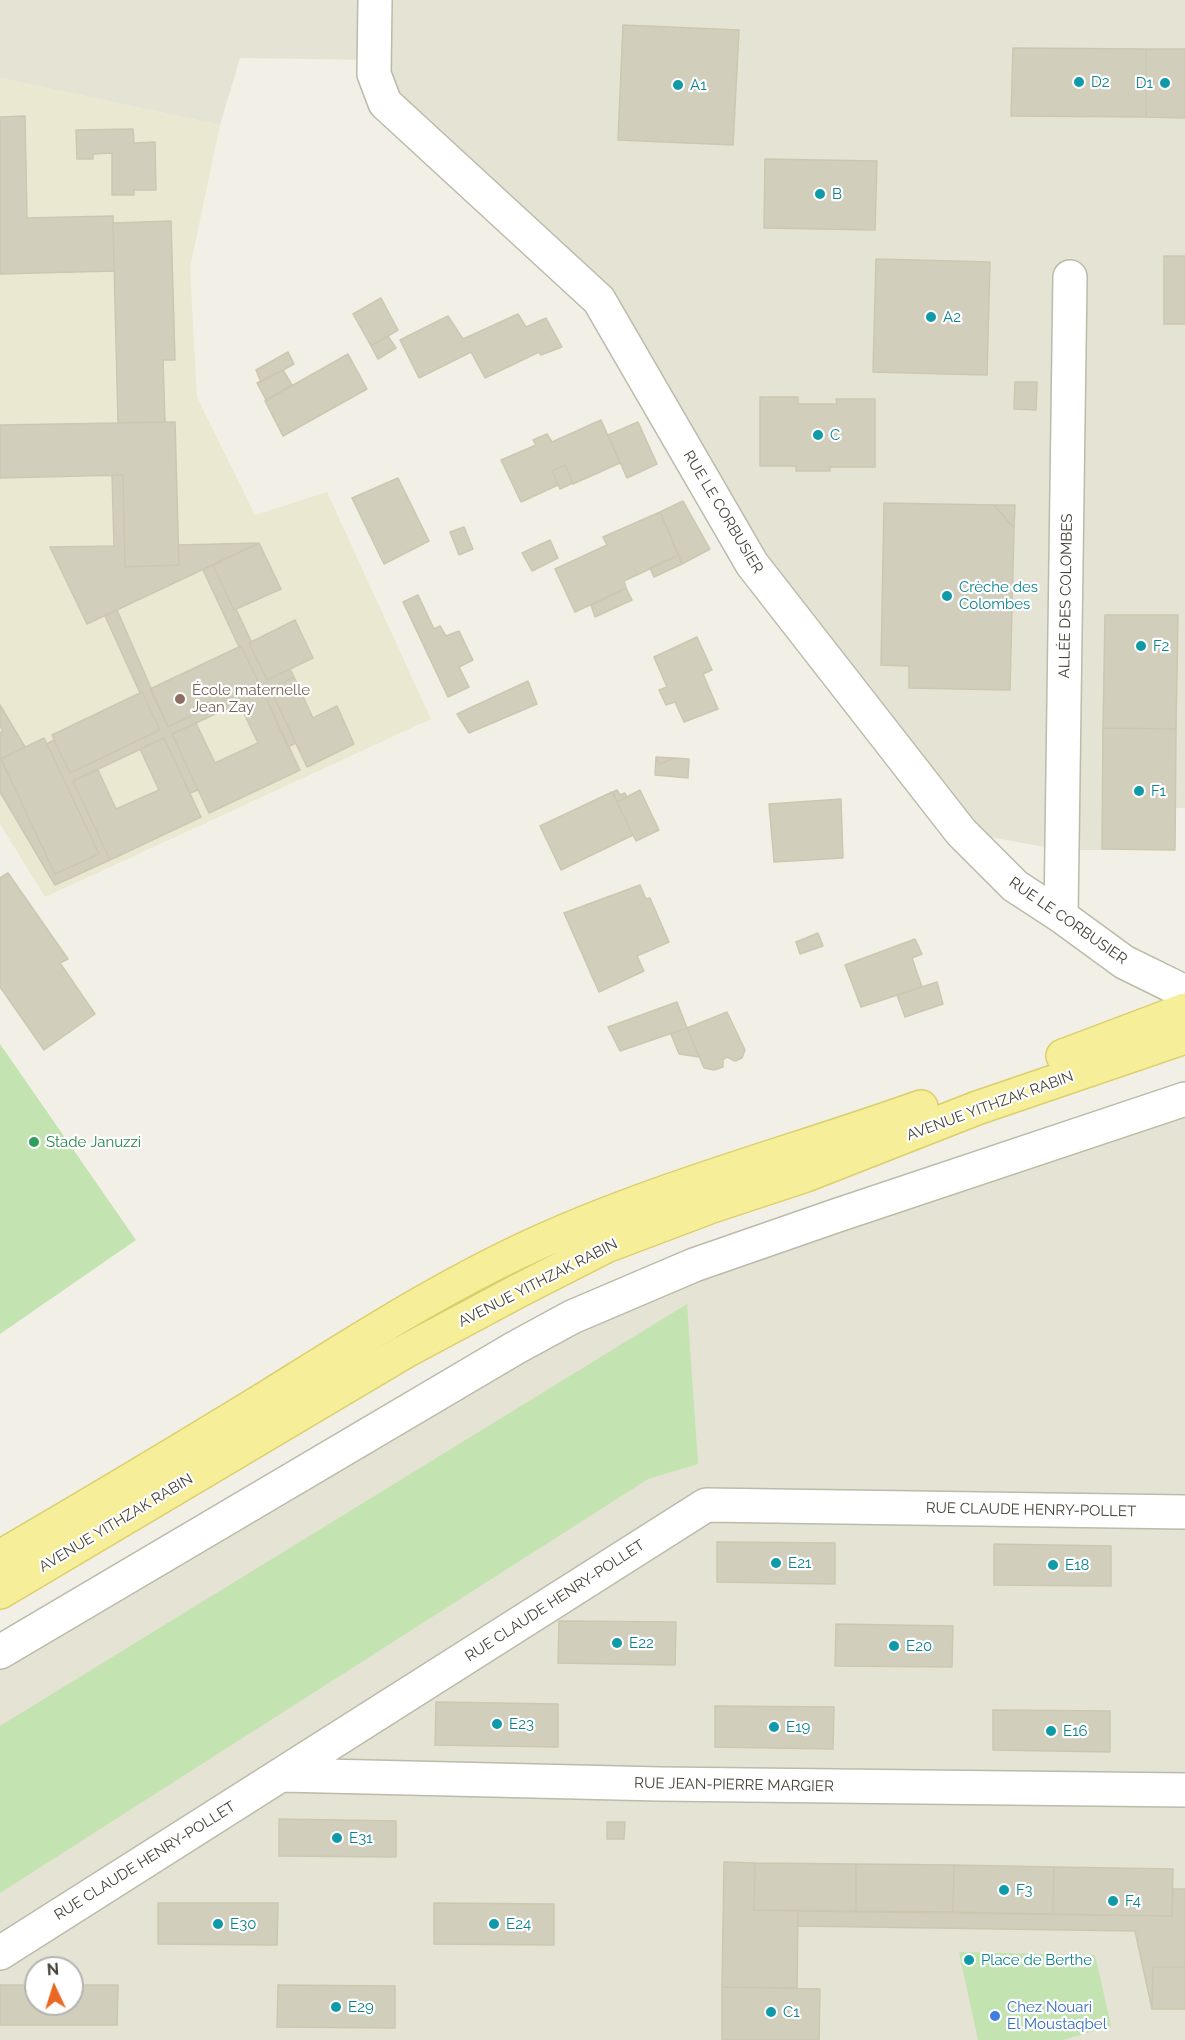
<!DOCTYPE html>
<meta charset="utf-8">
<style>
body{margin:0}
#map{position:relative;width:1185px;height:2040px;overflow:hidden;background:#f2f0e6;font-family:Raleway,sans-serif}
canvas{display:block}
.north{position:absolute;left:24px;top:1956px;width:60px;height:60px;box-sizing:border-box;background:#fff;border:2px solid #b4b3af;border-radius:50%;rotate:356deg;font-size:16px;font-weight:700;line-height:24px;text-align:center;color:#444136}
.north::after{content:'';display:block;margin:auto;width:21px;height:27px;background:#ea6824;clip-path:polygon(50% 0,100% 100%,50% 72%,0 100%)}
</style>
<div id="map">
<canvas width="1185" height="2040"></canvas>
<div class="north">N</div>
</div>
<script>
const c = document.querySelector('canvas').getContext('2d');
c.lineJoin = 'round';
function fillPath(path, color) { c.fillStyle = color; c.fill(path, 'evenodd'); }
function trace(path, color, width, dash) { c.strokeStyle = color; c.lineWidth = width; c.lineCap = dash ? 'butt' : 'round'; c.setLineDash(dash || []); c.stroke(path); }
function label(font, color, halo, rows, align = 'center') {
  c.font = font + ' Raleway,sans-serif'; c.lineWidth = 4.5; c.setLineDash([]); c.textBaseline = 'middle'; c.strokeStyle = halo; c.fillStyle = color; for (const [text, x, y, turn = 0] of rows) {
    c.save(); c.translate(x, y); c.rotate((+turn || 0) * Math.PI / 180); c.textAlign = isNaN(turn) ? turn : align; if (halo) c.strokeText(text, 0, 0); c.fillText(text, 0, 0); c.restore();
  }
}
const residential = new Path2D(`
 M0,0h1185v808h-10v42h-113l-101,-18 -209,-268 -153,-264 -214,-197 -12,-43 -133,-2 -20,67 -220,-47z
 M1185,1099v941h-1185v-388l515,-304zM36,1968h36v36h-36z`);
const education = new Path2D(`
 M0,78l220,47 -30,143 7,129 58,118 72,-23 104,227 -386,178 -45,-73z`);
const green = new Path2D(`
 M0,1044l136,196 -136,94z
 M687,1304l11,160 -50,15 -648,414v-167z
 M959,1952l136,3 16,71 -48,14h-85z`);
const building = new Path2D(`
 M623,25l116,5 -6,115 -115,-5z
 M1013,48l133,1v68l-135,-1z
 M1146,49h39v69l-39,-1z
 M25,116l2,102 86,-2 1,55 -114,3v-157z
 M133,129l1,14 21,-1 1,48h-22v5h-22v-42l-19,1v5h-16l-1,-29z
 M765,159l112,2 -2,69 -111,-2z
 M171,221l4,139h-12l2,62 -47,1 -5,-200z
 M1164,256h21v68h-21z
 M876,259l114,3 -3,113 -114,-3z
 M381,298l17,32 -27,16 -18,-32z
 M518,314l8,13 20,-9 16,29 -21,8 -2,-3 -54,26 -14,-26 -52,26 -19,-38 48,-24 15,23z
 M388,336l8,12 -18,11 -7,-13z
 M288,352l6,12 -33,18 -5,-12z
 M348,354l19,35 -84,47 -18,-35z
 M283,370l9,15 -26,15 -9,-17z
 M1015,382h22l-1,28 -22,-1z
 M760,397h38v7h39l-1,-5h39v68h-45v4h-34v-5h-36z
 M601,420l19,43 -47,21 -8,-19 -13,6 6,14 -37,17 -20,-42 35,-15 -3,-5 14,-6 5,8z
 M175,422l4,143 -54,2 -2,-92 -123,3v-53z
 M638,422l19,42 -30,14 -19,-43z
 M565,465l8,18 -13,6 -8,-18z
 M112,475h11l2,92 54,-2 -1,-20 81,-2 -172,81 -37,-77 64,-1z
 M398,478l31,63 -45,23 -32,-66z
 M683,501l27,48 -28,15 -22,-52z
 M884,503l110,2 20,23 -4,162 -101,-2v-22l-28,-1z
 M994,505h21l-1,23z
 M660,512l19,43 -55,26 2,7 -51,24 -20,-43 52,-24 -4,-8z
 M464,527l9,22 -14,6 -9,-23z
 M550,540l8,18 -26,13 -10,-18z
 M259,543l22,46 -47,21 -21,-45z
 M679,555l3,9 -28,13 -4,-9z
 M213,565l21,45 2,-1 15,32 -2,2 18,37 23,-11 4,8 -24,12 26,54 -8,4 -25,-55 -91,42 26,56 -8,3 -26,-55 -91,43 37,79 -55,25 -55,-93v-59l3,-2 -3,-5v-21l25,42 -24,12 54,115 44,-20 -52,-110 7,-4 16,33 90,-43 -18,-38 -2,1 -35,-77 12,-6 51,117 91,-44 -18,-37 -2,1 -36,-77z
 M626,588l6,12 -37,17 -4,-12z
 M418,595l16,34 6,-3 6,10 13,-5 14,29 -14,7 10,20 -21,10 -45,-95z
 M1105,615h73l-2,114 -73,-1z
 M295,620l18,38 -46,22 -18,-37z
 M697,637l15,33 -9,4 15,35 -34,13 -9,-20 -9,3 -7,-15 8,-3 -13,-30z
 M241,646l18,37 -91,44 -18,-38z
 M294,677l19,41 24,-12 17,38 -47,23 -37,-78z
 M528,681l9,23 -68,29 -12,-19z
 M142,692l18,38 -90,43 -18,-38z
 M263,692l37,78 -91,43 -37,-79 24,-11 19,40 43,-20 -19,-40z
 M1103,728l73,1 -1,121 -73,-1z
 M44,738l55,116 -44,20 -54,-115z
 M164,738l37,79 -91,43 -37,-79 25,-11 18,39 43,-19 -19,-41z
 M656,757l19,1 -16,6z
 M656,757l3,7 16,-6 14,1 -1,19 -33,-3z
 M617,790l3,5 5,-2 2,4 -10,5 -4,-10z
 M640,790l19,40 -23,11 -19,-39z
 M612,792l21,43 -72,35 -21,-44z
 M841,799l2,59 -69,4 -5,-58z
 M8,873l60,86 -8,4 35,51 -51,36 -44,-63v-109z
 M640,885l6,14 4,-1 19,44 -32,14 7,15 -45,21 -35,-79z
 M818,933l5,13 -23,8 -4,-12z
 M915,939l7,15 -10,4 10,29 -61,20 -16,-42z
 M937,982l6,22 -38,13 -8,-22z
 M677,1002l10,26 -67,23 -12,-24z
 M727,1012l18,38 -3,8 -7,3 -8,-4 -4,3v7l-9,3 -10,-2 -17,-40z
 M687,1028l12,29 -20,-3 -8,-20z
 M717,1542l118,1v41l-118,-2z
 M994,1544l117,2v40l-117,-1z
 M559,1621l117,1 -1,43 -117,-2z
 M836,1624l117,2 -1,41 -117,-1z
 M436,1702l122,2v43l-123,-2z
 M715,1706l119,1 -1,42 -118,-2z
 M993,1710l117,1v41l-117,-2z
 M279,1819l117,2v36l-117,-1z
 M607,1822h18l-1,17h-17z
 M724,1862l31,1 -1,47 44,1 -1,77 -75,-1z
 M755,1863l101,1v47l-102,-1z
 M856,1864l98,1 -1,47 -97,-1z
 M954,1865l100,2 -1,47 -100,-2z
 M1054,1867l119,2 -1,47 -119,-2z
 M1173,1889h12v78h-32l-1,42 -17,-78 -337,-5v-15l374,5z
 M158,1903h120l-1,42 -119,-1z
 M434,1903l120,1v41l-120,-1z
 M1153,1967h32v42h-33z
 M0,1985h36v19h36v-19h46l-1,40h-117z
 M278,1985l117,1v42l-118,-1z
 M722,1987l98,2 -1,51h-97z`);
const minor = new Path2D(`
 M375,0l-1,74 11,29 214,197 153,264 209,268 54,54 46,30 63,46 61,30
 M1061,916l9,-639
 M0,1652l515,-304 57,-31 122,-52 144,-50 347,-116
 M283,1775l377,9 525,6
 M0,1953l706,-448 479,7`);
const major = new Path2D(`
 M1063,1056l122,-46
 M0,1557c91,-53 181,-107 271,-162 85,-53 169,-107 260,-149 126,-58 261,-93 390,-139
 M0,1592l404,-240 114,-61 88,-45 106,-40 94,-31 171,-67 208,-71`);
const markers = [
 [1079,82,6,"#0f9aa8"],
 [1165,83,6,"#0f9aa8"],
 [678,85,6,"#0f9aa8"],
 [820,194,6,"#0f9aa8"],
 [931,317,6,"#0f9aa8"],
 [818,435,6,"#0f9aa8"],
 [947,596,6,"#0f9aa8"],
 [1141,646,6,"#0f9aa8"],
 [180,699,6,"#8d6e63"],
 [1139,791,6,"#0f9aa8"],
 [34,1142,6,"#2e9e5b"],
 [776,1563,6,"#0f9aa8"],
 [1053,1565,6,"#0f9aa8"],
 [617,1643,6,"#0f9aa8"],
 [894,1646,6,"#0f9aa8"],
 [497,1724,6,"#0f9aa8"],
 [774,1727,6,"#0f9aa8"],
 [1051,1731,6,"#0f9aa8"],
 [337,1838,6,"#0f9aa8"],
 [1004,1890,6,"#0f9aa8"],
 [1113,1901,6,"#0f9aa8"],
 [218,1924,6,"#0f9aa8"],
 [494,1924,6,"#0f9aa8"],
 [969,1960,6,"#0f9aa8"],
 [336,2007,6,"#0f9aa8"],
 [771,2012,6,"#0f9aa8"],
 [995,2016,6,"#3f7fe0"]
];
const cultureNames = [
 ["D2",1091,82],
 ["D1",1153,83,"right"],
 ["A1",690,85],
 ["B",832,194],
 ["A2",943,317],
 ["C",830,435],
 ["Crèche des",959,587],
 ["Colombes",959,604],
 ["F2",1153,646],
 ["F1",1151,791],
 ["E21",788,1563],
 ["E18",1065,1565],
 ["E22",629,1643],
 ["E20",906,1646],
 ["E23",509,1724],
 ["E19",786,1727],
 ["E16",1063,1731],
 ["E31",349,1838],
 ["F3",1016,1890],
 ["F4",1125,1901],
 ["E30",230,1924],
 ["E24",506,1924],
 ["Place de Berthe",981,1960],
 ["E29",348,2007],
 ["C1",783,2012]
];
const streetNames = [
 ["RUE LE CORBUSIER",723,512,59],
 ["ALLÉE DES COLOMBES",1066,596,-89],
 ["RUE LE CORBUSIER",1068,921,35],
 ["AVENUE YITHZAK RABIN",990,1106,-20],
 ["AVENUE YITHZAK RABIN",538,1283,-27],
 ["RUE CLAUDE HENRY-POLLET",1031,1510,1],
 ["AVENUE YITHZAK RABIN",116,1523,-31],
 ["RUE CLAUDE HENRY-POLLET",555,1601,-33],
 ["RUE JEAN-PIERRE MARGIER",734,1785,1],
 ["RUE CLAUDE HENRY-POLLET",145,1861,-32]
];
const educationNames = [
 ["École maternelle",192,690],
 ["Jean Zay",192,707]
];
const leisureNames = [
 ["Stade Januzzi",46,1142]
];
const shopNames = [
 ["Chez Nouari",1007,2007],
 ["El Moustaqbel",1007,2024]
];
fillPath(residential, '#e5e3d4');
fillPath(education, '#eae8d1');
fillPath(green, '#c3e3b1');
fillPath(building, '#d2cebc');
trace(building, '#cdc7b0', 1.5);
trace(minor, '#bcbaa9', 36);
trace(major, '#dbcf6b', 36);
trace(minor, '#fff', 33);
trace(major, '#f7ee9a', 33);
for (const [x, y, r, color] of markers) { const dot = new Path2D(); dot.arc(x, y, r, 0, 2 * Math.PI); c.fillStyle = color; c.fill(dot); trace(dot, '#fff', 2); }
label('15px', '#0d838f', '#fff', cultureNames, 'left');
label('15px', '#444136', '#fff', streetNames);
label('15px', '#785e54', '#fff', educationNames, 'left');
label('15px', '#27864d', '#fff', leisureNames, 'left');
label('15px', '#366cbe', '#fff', shopNames, 'left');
</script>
